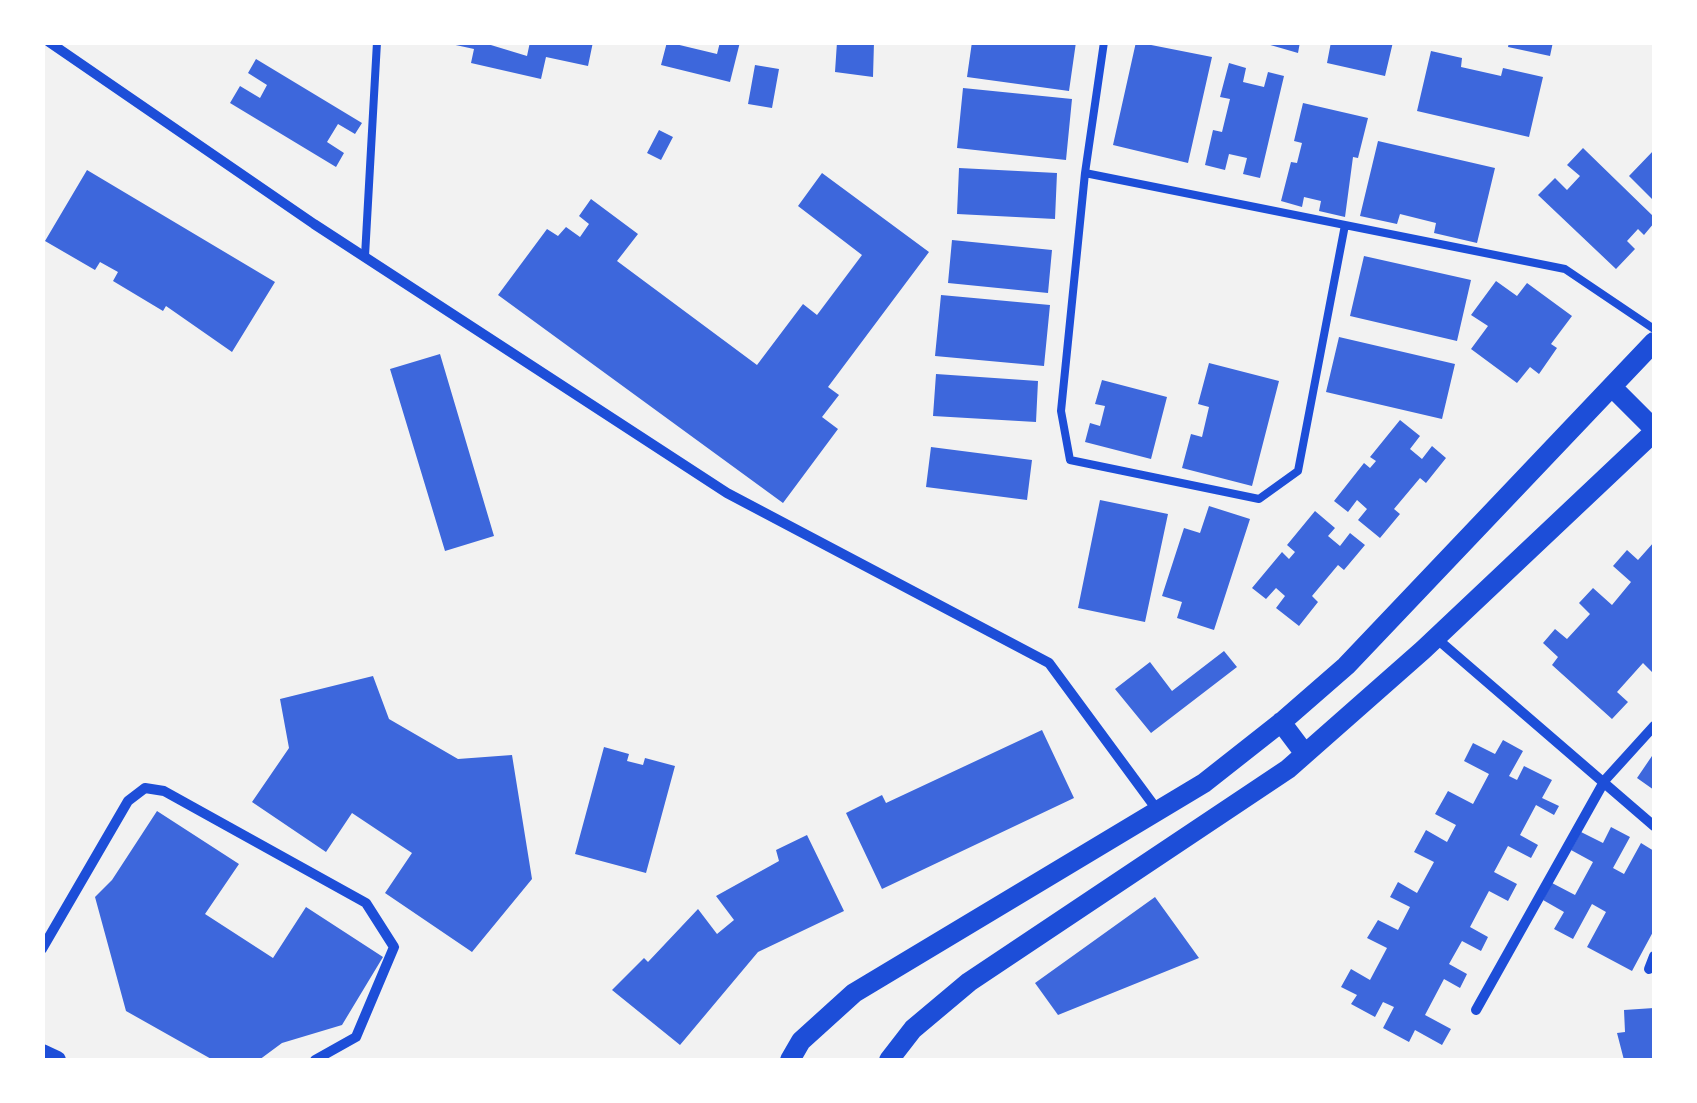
<!DOCTYPE html>
<style>
body{margin:0}
#map{position:relative;width:1697px;height:1103px;overflow:hidden;background:#f2f2f2;font-family:"Open Sans",sans-serif}
canvas{display:block}
.frame{position:absolute;inset:0;border:45px solid #fff;pointer-events:none}
</style>
<div id="map">
<canvas width="1697" height="1103"></canvas>
<div class="frame"></div>
</div>
<script>
const c = document.querySelector('canvas').getContext('2d');
c.lineJoin = 'round';
function fillPath(path, color) { c.fillStyle = color; c.fill(path, 'evenodd'); }
function trace(path, color, width, dash) { c.strokeStyle = color; c.lineWidth = width; c.lineCap = dash ? 'butt' : 'round'; c.setLineDash(dash || []); c.stroke(path); }
const building = new Path2D(`
 M481,42l46,14 3,-14h63l-5,24 -42,-9 -5,22 -70,-16 3,-14 -23,-5z
 M667,42l50,12 3,-12h20l-10,40 -69,-17z
 M837,42h37l-1,35 -38,-5z
 M972,42h104l-7,49 -102,-14z
 M1136,42l76,15 -24,106 -75,-18z
 M1260,42h40l-2,11z
 M1331,42h62l-8,34 -58,-13z
 M1509,42h44l-3,14 -42,-9z
 M1431,51l31,7 -1,9 40,9 2,-8 40,9 -14,60 -112,-26z
 M256,59l106,64 -7,11 -17,-10 -11,18 17,11 -8,14 -106,-64 10,-17 20,12 7,-13 -19,-12z
 M1229,63l17,5 -3,14 21,5 4,-15 16,4 -24,102 -17,-4 4,-16 -18,-4 -4,16 -20,-5 8,-35 9,2 8,-33 -10,-2z
 M755,65l24,4 -7,39 -24,-4z
 M963,88l109,11 -6,61 -109,-12z
 M1303,103l65,15 -10,40 -5,-1 -8,60 -26,-6 2,-10 -17,-4 -2,10 -21,-6 10,-39 6,1 5,-20 -8,-2z
 M659,130l14,7 -12,23 -14,-7z
 M1378,141l117,27 -18,75 -43,-10 2,-10 -36,-9 -3,10 -37,-8z
 M1583,148l71,69v6l-10,12 -6,-6 -11,12 8,8 -19,20 -78,-74 17,-17 12,12 13,-14 -13,-11z
 M1654,150v51l-25,-25z
 M959,168l98,5 -2,46 -98,-5z
 M87,170l188,112 -43,70 -66,-46 -3,5 -50,-30 5,-9 -18,-10 -5,8 -50,-29z
 M822,173l107,79 -101,135 11,8 -17,22 16,12 -55,74 -285,-208 49,-66 11,7 8,-9 14,10 9,-13 -10,-8 12,-17 47,35 -21,27 140,104 46,-61 14,11 45,-60 -64,-49z
 M952,240l100,10 -4,43 -100,-10z
 M1364,256l107,24 -14,61 -107,-25z
 M1496,281l21,15 10,-13 45,33 -21,28 6,4 -18,26 -9,-7 -13,16 -46,-34 17,-23 -17,-11z
 M941,295l109,10 -6,61 -109,-10z
 M1339,337l116,27 -13,55 -116,-27z
 M440,354l54,182 -49,15 -55,-182z
 M1209,363l70,18 -27,105 -70,-18 9,-34 11,3 7,-30 -11,-3z
 M936,374l102,7 -2,41 -103,-6z
 M1102,380l65,17 -16,62 -66,-17 5,-19 10,3 5,-20 -10,-2z
 M1400,420l20,16 -10,13 12,10 10,-13 14,12 -20,25 -6,-5 -26,31 6,5 -20,24 -22,-18 9,-11 -10,-9 -9,12 -14,-11 30,-38 6,5 6,-7 -6,-4z
 M931,447l101,13 -5,40 -101,-13z
 M1100,500l68,14 -23,108 -67,-14z
 M1209,506l41,13 -36,111 -37,-12 5,-16 -20,-6 22,-68 16,5z
 M1315,511l20,17 -7,8 12,10 10,-13 15,12 -21,25 -6,-5 -26,31 6,6 -19,24 -23,-18 9,-12 -9,-8 -10,11 -14,-11 30,-36 7,7 6,-7 -8,-7z
 M1654,542v132l-11,-11 -26,29 11,10 -16,17 -60,-54 6,-8 -15,-14 12,-14 12,10 23,-25 -11,-11 14,-15 19,17 19,-23 -18,-16 14,-16 11,10z
 M1224,651l13,16 -86,66 -36,-44 35,-27 22,29z
 M373,676l16,43 69,40 54,-4 20,124 -60,73 -87,-59 27,-40 -60,-40 -26,39 -74,-50 37,-54 -9,-49z
 M1042,730l32,68 -192,91 -36,-76 36,-18 4,8z
 M1503,740l20,11 -14,25 8,4 7,-14 28,14 -10,18 17,8 -5,9 -18,-10 -16,30 18,10 -7,13 -23,-12 -14,26 23,12 -9,17 -19,-10 -19,36 18,10 -7,14 -19,-10 -13,23 18,10 -7,14 -16,-9 -19,36 26,14 -9,16 -27,-15 -6,12 -26,-14 11,-21 -11,-5 -8,15 -24,-13 6,-9 -16,-8 10,-18 19,11 17,-32 -20,-10 11,-18 20,10 12,-23 -20,-10 8,-15 19,11 17,-31 -20,-10 12,-22 21,12 9,-17 -21,-11 13,-23 25,13 16,-30 -25,-13 9,-18 22,11z
 M604,747l25,7 -2,7 16,4 2,-7 30,8 -29,107 -71,-19z
 M1654,753v37l-17,-12z
 M157,811l82,53 -34,50 68,44 33,-51 77,50 -41,68 -60,18 -23,17h-46l-87,-49 -31,-114 17,-17z
 M1611,827l19,10 -17,31 11,6 17,-31 13,8v79l-22,41 -45,-24 19,-35 -14,-8 -19,35 -19,-10 10,-17 -21,-12 9,-17 23,12 18,-33 -22,-12 10,-18 22,11z
 M807,835l37,76 -86,41 -78,93 -68,-55 32,-32 4,4 50,-53 19,25 17,-14 -18,-24 63,-35 -3,-11z
 M1155,897l44,61 -141,57 -23,-32z
 M1654,1008v52h-30l-7,-27 8,-1 -1,-22z`);
const service = new Path2D(`
 M1104,42l-19,131 -24,238 9,49 189,39 39,-28 47,-246
 M1085,173l480,96 89,60
 M365,256l12,-214`);
const minor = new Path2D(`
 M49,42l265,182 413,269 322,170 109,148
 M1436,638l218,188
 M42,949l86,-148 17,-13 19,3 202,112 28,44 -38,90 -41,23
 M1649,969l5,-13
 M1476,1010l129,-230 49,-54`);
const tertiary = new Path2D(`
 M42,1053l15,7`);
const secondary = new Path2D(`
 M1614,389l40,40
 M1281,722l24,32
 M790,1060l11,-19 53,-48 350,-210 80,-63 62,-54 308,-324
 M889,1060l24,-31 56,-47 319,-213 135,-119 231,-218`);
fillPath(building, '#3d67dc');
trace(service, '#1d4ed8', 8);
trace(minor, '#1d4ed8', 10);
trace(tertiary, '#1d4ed8', 18);
trace(secondary, '#1d4ed8', 20);
</script>
